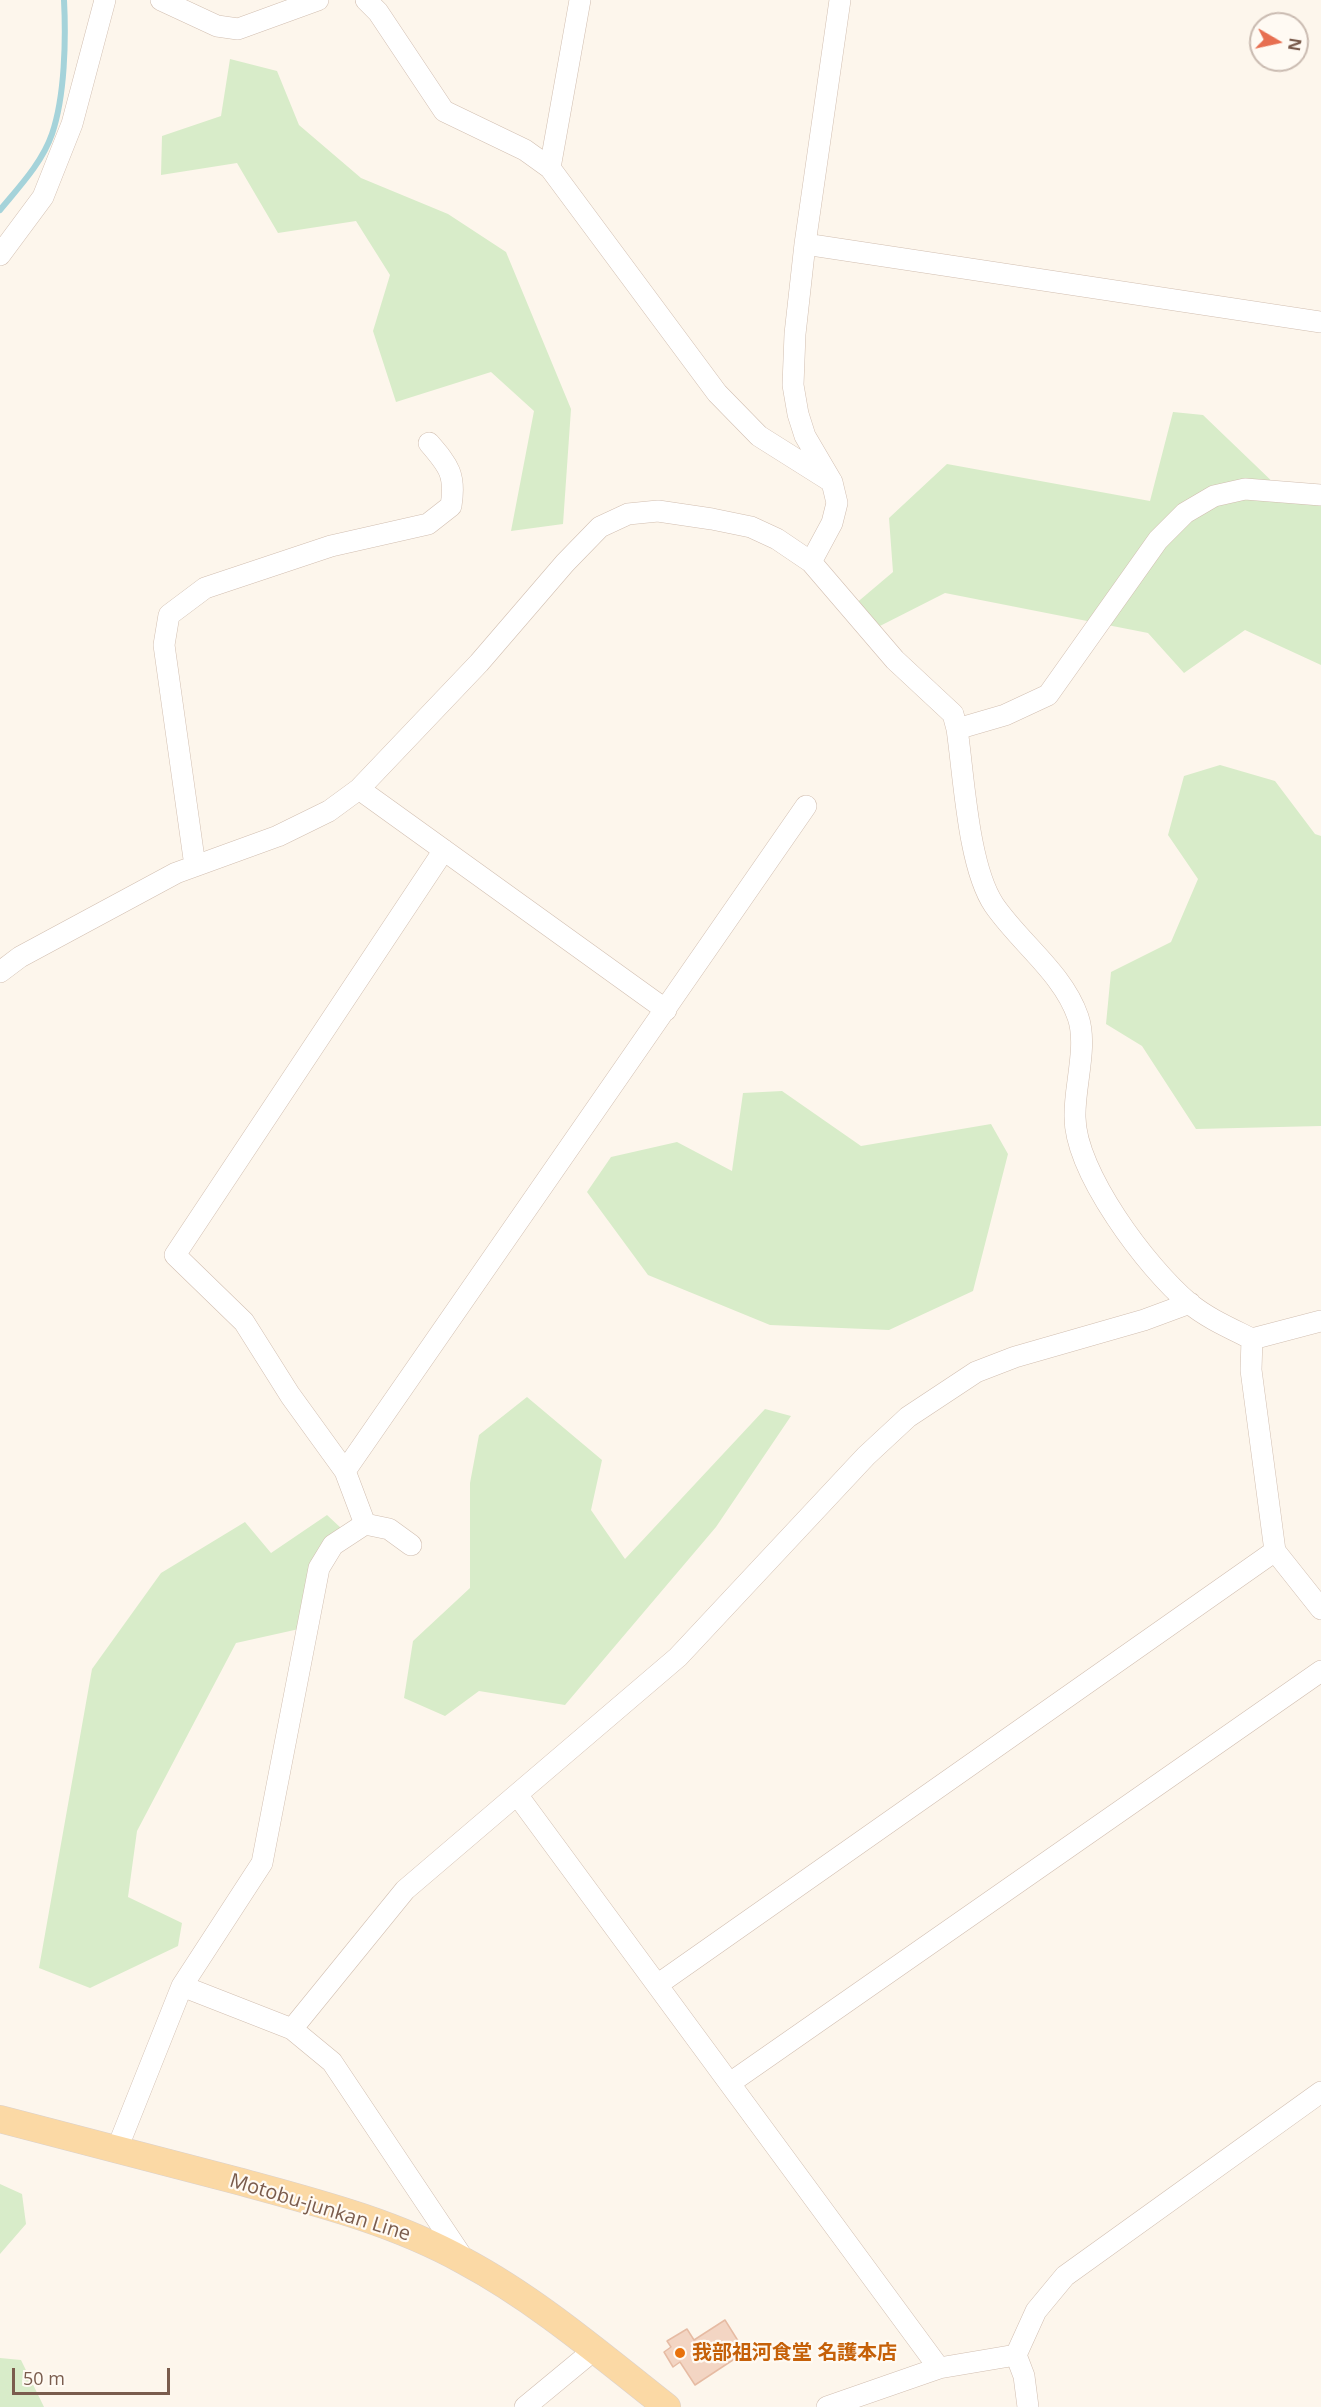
<!DOCTYPE html>
<meta charset="utf-8">
<style>
body{margin:0}
#map{position:relative;width:1321px;height:2407px;overflow:hidden;background:#fdf6ec;font-family:"Open Sans",sans-serif}
canvas{display:block}
.north{position:absolute;left:1249px;top:12px;width:60px;height:60px;box-sizing:border-box;background:#fffaf3;border:2px solid #cabbb1;border-radius:50%;rotate:99deg;font-size:16px;font-weight:700;line-height:24px;text-align:center;color:#7a5c4d}
.north::after{content:'';display:block;margin:auto;width:21px;height:27px;background:#e76f51;clip-path:polygon(50% 0,100% 100%,50% 72%,0 100%)}
.scale{position:absolute;left:12px;top:2368px;width:158px;height:27px;box-sizing:border-box;border:3px solid #7a5c4d;border-top:0;padding-left:8px;font-size:18px;line-height:21px;white-space:nowrap;color:#7a5c4d;-webkit-text-stroke:4px #fffaf3;paint-order:stroke}
</style>
<div id="map">
<canvas width="1321" height="2407"></canvas>
<div class="north">N</div>
<div class="scale">50 m</div>
</div>
<script>
const c = document.querySelector('canvas').getContext('2d');
c.lineJoin = 'round';
function fillPath(path, color) { c.fillStyle = color; c.fill(path, 'evenodd'); }
function trace(path, color, width, dash) { c.strokeStyle = color; c.lineWidth = width; c.lineCap = dash ? 'butt' : 'round'; c.setLineDash(dash || []); c.stroke(path); }
function label(font, color, halo, rows, align = 'center') {
  c.font = font + ' "Open Sans","Noto Sans JP",sans-serif'; c.lineWidth = 4.5; c.setLineDash([]); c.textBaseline = 'middle'; c.strokeStyle = halo; c.fillStyle = color; for (const [text, x, y, turn = 0] of rows) {
    c.save(); c.translate(x, y); c.rotate((+turn || 0) * Math.PI / 180); c.textAlign = isNaN(turn) ? turn : align; if (halo) c.strokeText(text, 0, 0); c.fillText(text, 0, 0); c.restore();
  }
}
const green = new Path2D(`
 M230,59l47,12 22,54 62,53 87,36 58,38 65,157 -8,115 -52,7 23,-120 -43,-39 -95,30 -23,-71 17,-56 -34,-54 -78,12 -41,-70 -76,12 1,-39 59,-20z
 M1173,412l30,3 76,73 42,11v166l-76,-35 -61,43 -36,-40 -203,-40 -73,37 -18,-25 39,-33 -4,-54 58,-54 203,37z
 M1220,765l55,16 40,53 6,2v290l-125,3 -54,-83 -36,-22 5,-52 60,-30 27,-63 -30,-44 16,-59z
 M782,1091l79,55 130,-22 17,30 -35,137 -84,39 -119,-5 -122,-50 -61,-83 24,-35 66,-15 55,29 11,-78z
 M527,1397l75,63 -11,50 34,49 140,-150 26,7 -75,111 -151,178 -86,-14 -34,25 -41,-18 9,-57 57,-53v-105l9,-48z
 M327,1515l15,14 -43,100 -63,14 -99,188 -9,66 54,26 -4,23 -88,42 -51,-20 53,-299 69,-96 84,-51 26,31z
 M0,2184l22,10 4,30 -26,30z
 M0,2358l21,2 23,47h-44z`);
const stream = new Path2D(`
 M0,210c19,-23 42,-47 52,-76 13,-38 14,-95 12,-134`);
const building = new Path2D(`
 M725,2320l20,32 -50,33 -15,-23 -7,5 -9,-15 7,-5 -4,-6 20,-12 7,11z`);
const minor = new Path2D(`
 M161,0l56,26 21,3 80,-29
 M366,0l12,12 66,99 81,39 25,18 167,225 42,43 73,46
 M550,168l30,-168
 M805,244l516,78
 M0,255l43,-58 29,-73 33,-124
 M811,562l21,-39 5,-20 -5,-21 -27,-46 -7,-22 -5,-29 2,-51 10,-90 35,-244
 M957,729l48,-14 43,-20 110,-155 27,-27 29,-17 31,-7 76,6
 M359,789l307,221
 M195,866l-31,-221 5,-30 36,-27 126,-42 97,-22 23,-18c5,-31 -2,-40 -22,-63
 M0,972l20,-15 156,-84 102,-37 51,-25 30,-22 120,-126 86,-100 35,-36 28,-13 30,-3 54,8 39,8 26,12 34,23 84,98 58,54 4,15c7,48 11,137 37,176 26,38 69,68 84,112 10,29 -4,70 -3,100 0,55 72,151 114,186 18,15 41,25 63,36l69,-18
 M1252,1339l-1,31 24,181 46,58
 M345,1471l461,-665
 M365,1524l-20,-53 -55,-76 -46,-73 -69,-67 269,-405
 M518,1796l421,572
 M657,1985l618,-434
 M182,1986l110,43 40,33 133,199
 M292,2029l113,-139 273,-233 188,-201 42,-39 68,-45 39,-15 129,-37 46,-17
 M730,2083l591,-412
 M117,2149l65,-163 80,-123 57,-295 14,-23 32,-21 24,5 22,16
 M525,2407l69,-57
 M827,2407l112,-39 77,-13
 M1028,2407l-4,-31 -8,-21 20,-44 29,-35 256,-184`);
const major = new Path2D(`
 M0,2119c79,20 158,41 238,62 77,21 156,41 226,80 73,39 138,95 203,146`);
const markers = [
 [680,2353,6,"#e8710a"]
];
const streetNames = [
 ["Motobu-junkan Line",320,2208,17]
];
const foodNames = [
 ["我部祖河食堂 名護本店",692,2353]
];
fillPath(green, '#d8ecc9');
trace(stream, '#a5d3da', 6);
fillPath(building, '#f3d5c3');
trace(building, '#e6bba3', 1.5);
trace(minor, '#d1beb0', 22);
trace(major, '#dad1cd', 28);
trace(minor, '#fff', 21);
trace(major, '#fbd9a5', 27);
for (const [x, y, r, color] of markers) { const dot = new Path2D(); dot.arc(x, y, r, 0, 2 * Math.PI); c.fillStyle = color; c.fill(dot); trace(dot, '#fffaf3', 2); }
label('20px', '#7a5c4d', '#fffaf3', streetNames);
label('bold 20px', '#c56008', '#fffaf3', foodNames, 'left');
</script>
